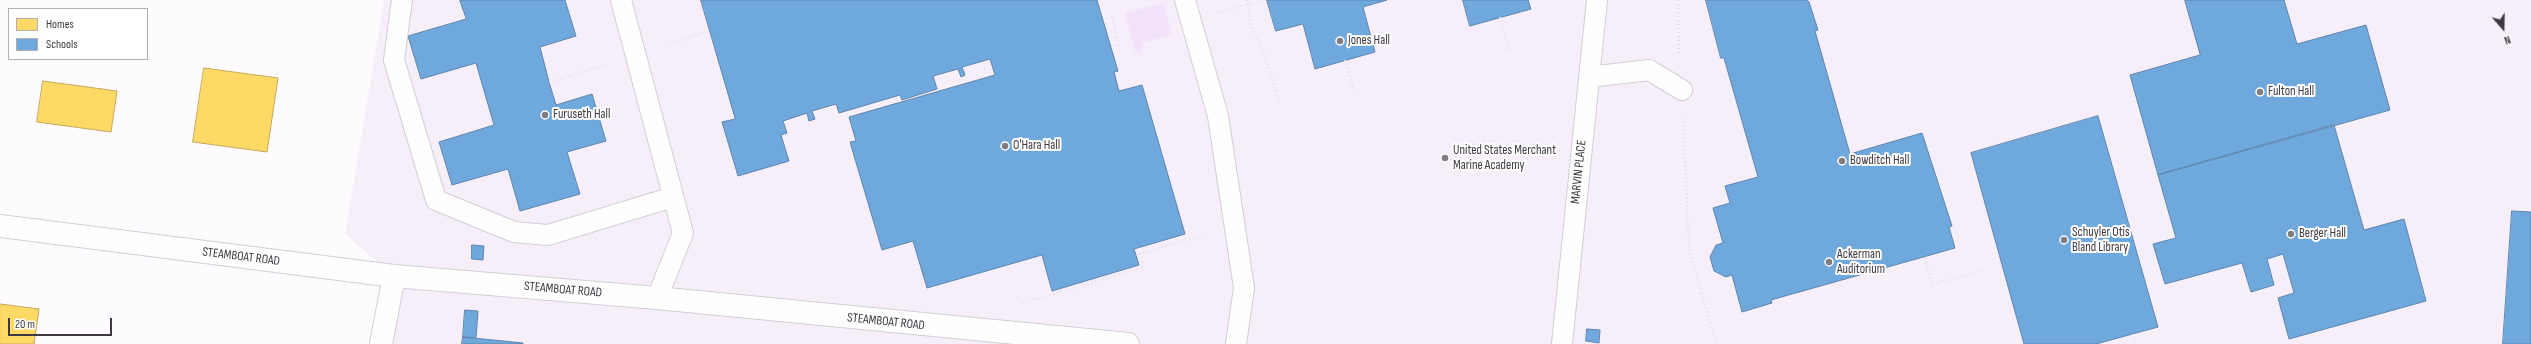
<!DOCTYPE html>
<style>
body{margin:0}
#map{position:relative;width:2531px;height:344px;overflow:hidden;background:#fdfbfe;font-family:"Sofia Sans Condensed",sans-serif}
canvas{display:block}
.legend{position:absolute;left:8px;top:8px;width:140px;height:52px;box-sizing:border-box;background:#fff;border:1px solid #b1afb3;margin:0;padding:5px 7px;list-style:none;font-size:12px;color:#3d3841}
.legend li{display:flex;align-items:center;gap:8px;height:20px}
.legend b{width:20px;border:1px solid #b1afb3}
.north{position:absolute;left:2483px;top:8px;width:40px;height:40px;-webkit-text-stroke:3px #fff;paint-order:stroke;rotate:160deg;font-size:11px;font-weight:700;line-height:16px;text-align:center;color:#3d3841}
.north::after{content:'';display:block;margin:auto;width:14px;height:18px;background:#3d3841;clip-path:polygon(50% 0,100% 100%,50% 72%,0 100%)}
.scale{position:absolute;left:8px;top:318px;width:104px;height:18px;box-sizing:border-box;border:2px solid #3d3841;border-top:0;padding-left:5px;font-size:12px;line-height:14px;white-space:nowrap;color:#3d3841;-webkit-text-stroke:3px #fff;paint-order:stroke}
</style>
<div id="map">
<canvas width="2531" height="344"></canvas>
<ul class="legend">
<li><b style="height:11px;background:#ffd966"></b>Homes</li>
<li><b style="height:11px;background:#6fa8dc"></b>Schools</li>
</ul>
<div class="north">N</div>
<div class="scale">20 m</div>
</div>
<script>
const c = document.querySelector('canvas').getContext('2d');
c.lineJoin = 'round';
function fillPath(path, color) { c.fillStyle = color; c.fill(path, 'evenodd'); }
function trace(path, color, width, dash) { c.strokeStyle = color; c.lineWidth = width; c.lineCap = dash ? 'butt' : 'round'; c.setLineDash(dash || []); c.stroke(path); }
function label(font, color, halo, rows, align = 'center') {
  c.font = font + ' "Sofia Sans Condensed",sans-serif'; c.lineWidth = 4; c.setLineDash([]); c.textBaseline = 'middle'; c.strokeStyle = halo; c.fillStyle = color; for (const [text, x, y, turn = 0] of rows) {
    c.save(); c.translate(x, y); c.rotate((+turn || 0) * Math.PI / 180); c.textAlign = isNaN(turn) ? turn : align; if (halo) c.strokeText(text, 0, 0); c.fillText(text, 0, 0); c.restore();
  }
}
const built = new Path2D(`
 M384,0h2147v344h-2150l13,-68 -49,-42z`);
const green = new Path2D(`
 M1164,3l8,32 -28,7 -4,13 -5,-4 -10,-38z`);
const homes = new Path2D(`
 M204,68l74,10 -11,74 -74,-10z
 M43,81l74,10 -6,41 -74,-10z
 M0,304l39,5 -5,35h-34z`);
const schools = new Path2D(`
 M460,0h105l11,36 -36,11 9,35 7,23 36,-11 14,47 -39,11 13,42 -60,17 -12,-42 -56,16 -13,-43 55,-17 -18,-62 -55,16 -13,-43 58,-17z
 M701,0h396l21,71 -4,1 5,19 23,-6 43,149 -51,15 5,16 -87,26 -10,-36 -115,33 -14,-47 -31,9 -32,-108 6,-1 -7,-24 146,-42 -5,-16 -28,8 3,8 -4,2 -3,-8 -25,7 4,13 -35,11 -2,-5 -61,18 -3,-9 -24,7 3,8 -6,2 -2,-8 -24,8 4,12 -6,2 8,26 -51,15 -16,-54 13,-3z
 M1267,0h120l-24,7 12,45 -60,17 -12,-45 -27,7z
 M1463,0h65l3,9 -61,17z
 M1706,0h101l2,2 9,28 -3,1 35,123 72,-21 30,93 -3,1 6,21 -184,52 1,3 -30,9 -10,-37 -6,2 -12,-6 -4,-14 6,-12 7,-2 -10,-35 17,-5 -5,-17 33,-9 -34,-119h-3z
 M2185,0h99l13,44 69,-19 24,85 -232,65 -28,-100 70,-20z
 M2098,116l60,211 -62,17h-72l-53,-191z
 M2334,125l30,105 40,-11 22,82 -137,38 -11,-41 16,-5 -11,-39 -16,5 7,26 -23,7 -9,-29 -77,21 -12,-40 23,-6 -18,-63z
 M2512,211l19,1v132h-28z
 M472,245l12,1 -1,14 -11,-1z
 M465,310l13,1 -2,27 -13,-1z
 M1587,329l13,1 -1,13 -13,-2z
 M463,337l60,6v1h-61z`);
const path = new Path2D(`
 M1247,0l4,26 14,28 15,51
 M1678,0l1,55
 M1218,12l46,-12
 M1112,17l8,31
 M1500,17l9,34
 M669,44l41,-13
 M1345,60l9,32
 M549,82l59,-18
 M1683,118l6,130 27,96
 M1925,258l7,27 53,-15
 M1022,303l122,-36 -4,-13 66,-20
 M2133,334l3,10`);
const service = new Path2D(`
 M402,0l-8,60 42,140 78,32 34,3 125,-38
 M621,0l62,233 -26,65
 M1185,0l33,116 26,172 -8,56
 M1589,77l60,-7 33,20
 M1562,344l35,-344`);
const minor = new Path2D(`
 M381,344l13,-68`);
const tertiary = new Path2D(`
 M0,226l394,50 263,22 471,46`);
const markers = [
 [1340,41,4,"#807c83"],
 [2260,92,4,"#807c83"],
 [545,115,4,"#807c83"],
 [1005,146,4,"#807c83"],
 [1445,158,4,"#807c83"],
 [1842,161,4,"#807c83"],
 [2291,234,4,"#807c83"],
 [2064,240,4,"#807c83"],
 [1829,262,4,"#807c83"]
];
const poiNames = [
 ["Jones Hall",1348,41],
 ["Fulton Hall",2268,92],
 ["Furuseth Hall",553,115],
 ["O'Hara Hall",1013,146],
 ["United States Merchant",1453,151],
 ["Marine Academy",1453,166],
 ["Bowditch Hall",1850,161],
 ["Schuyler Otis",2072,233],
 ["Bland Library",2072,248],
 ["Berger Hall",2299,234],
 ["Ackerman",1837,255],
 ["Auditorium",1837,270]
];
const streetNames = [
 ["MARVIN PLACE",1579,172,-84],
 ["STEAMBOAT ROAD",241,257,7],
 ["STEAMBOAT ROAD",563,290,5],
 ["STEAMBOAT ROAD",886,322,6]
];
fillPath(built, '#f6effa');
fillPath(green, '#f2e3fb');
fillPath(homes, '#ffd966');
trace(homes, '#c5a95b', 1);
fillPath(schools, '#6fa8dc');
trace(schools, '#6086ae', 1);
trace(service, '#d2cfd4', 22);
trace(minor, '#d2cfd4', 24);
trace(tertiary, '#d2cfd4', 24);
trace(path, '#e2e1e2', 2.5, [1, 3]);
trace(service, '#fffeff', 20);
trace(minor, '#fffeff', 22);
trace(tertiary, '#fffeff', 22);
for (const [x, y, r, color] of markers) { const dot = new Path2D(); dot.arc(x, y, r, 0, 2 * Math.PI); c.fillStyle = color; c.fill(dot); trace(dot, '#fff', 1.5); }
label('13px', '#3d3841', '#fff', poiNames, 'left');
label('13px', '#3d3841', '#fff', streetNames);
</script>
